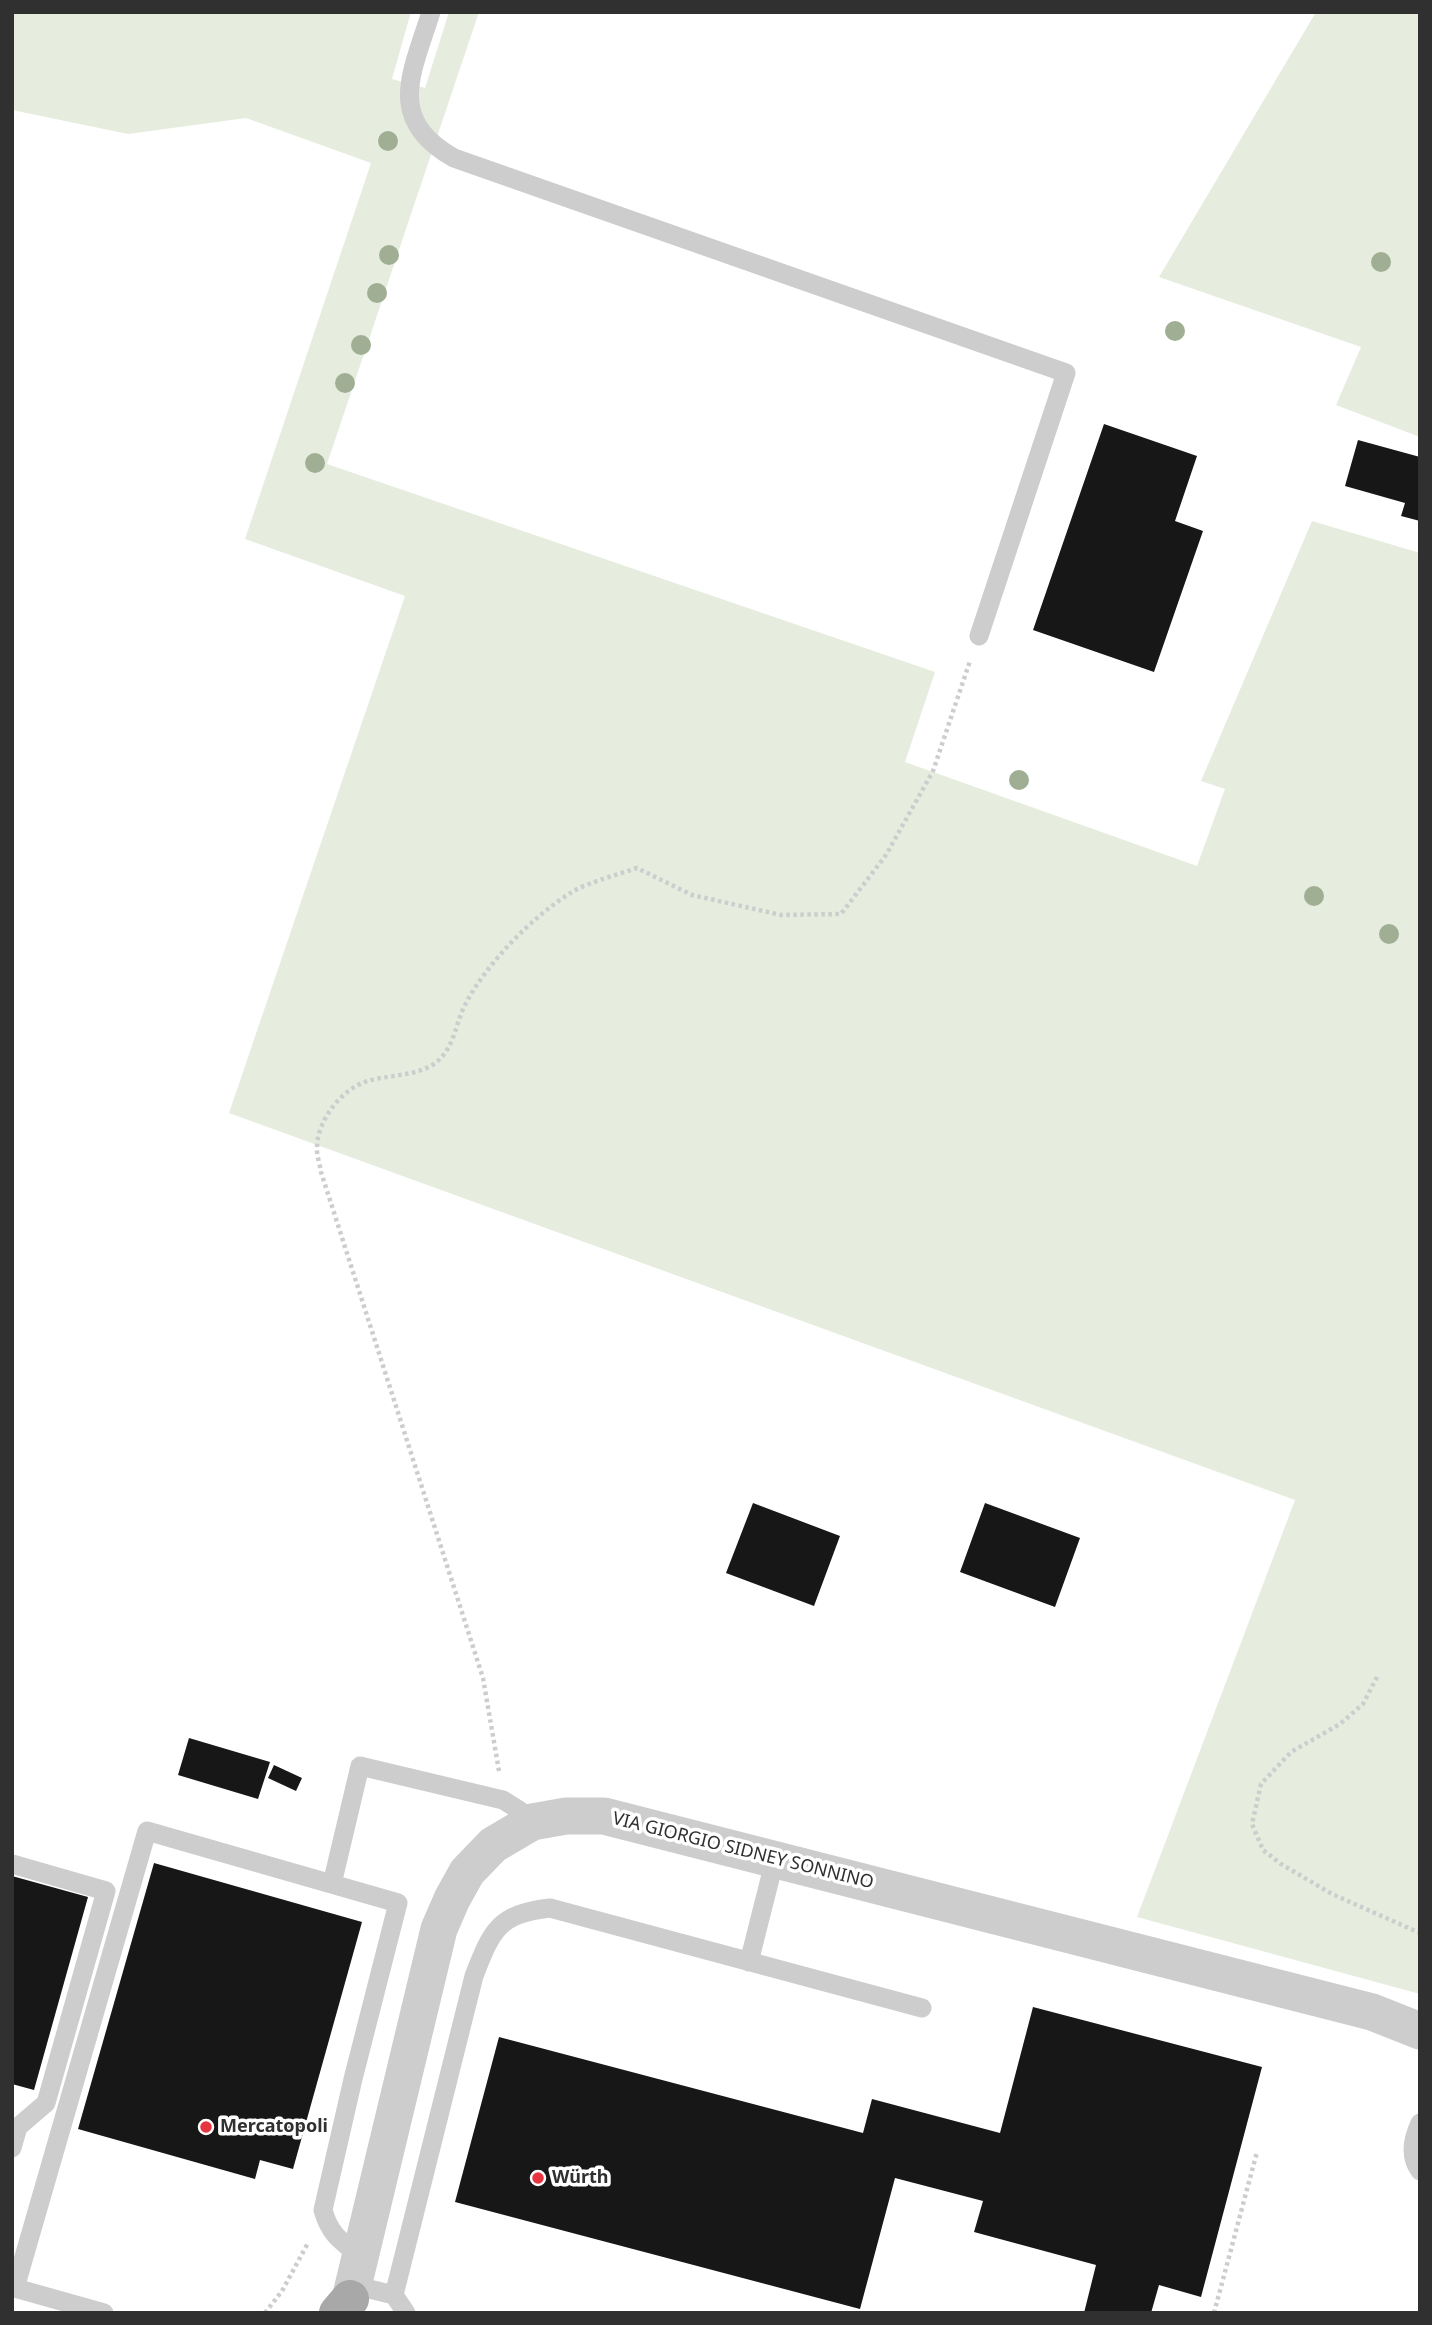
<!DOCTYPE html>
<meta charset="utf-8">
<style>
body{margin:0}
#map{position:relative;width:1432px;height:2325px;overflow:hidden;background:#fff;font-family:"Noto Sans",sans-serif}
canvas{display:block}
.frame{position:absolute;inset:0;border:14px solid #303030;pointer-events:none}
</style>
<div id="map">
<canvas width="1432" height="2325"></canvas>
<div class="frame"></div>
</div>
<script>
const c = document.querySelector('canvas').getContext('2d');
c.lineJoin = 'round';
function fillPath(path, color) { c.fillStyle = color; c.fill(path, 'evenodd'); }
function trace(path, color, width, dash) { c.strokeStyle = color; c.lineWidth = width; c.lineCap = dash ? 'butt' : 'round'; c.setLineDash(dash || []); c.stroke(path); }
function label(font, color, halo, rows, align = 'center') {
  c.font = font + ' "Noto Sans",sans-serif'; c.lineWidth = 7; c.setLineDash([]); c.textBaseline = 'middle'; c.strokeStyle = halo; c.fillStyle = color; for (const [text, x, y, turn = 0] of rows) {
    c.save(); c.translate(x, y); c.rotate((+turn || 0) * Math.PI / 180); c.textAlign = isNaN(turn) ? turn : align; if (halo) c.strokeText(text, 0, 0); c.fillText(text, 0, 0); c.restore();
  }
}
const green = new Path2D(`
 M12,12h399l-19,67 33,9 24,-76h30l-152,452 608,208 -30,90 292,104 28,-77 -24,-8 111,-260 108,32v1441l-283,-77 158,-417 -1066,-387 176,-517 -160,-57 126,-376 -125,-45 -118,16 -116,-24z
 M1316,12h104v425l-84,-32 25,-58 -202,-70z`);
const building = new Path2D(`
 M1104,424l93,32 -22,65 28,10 -49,141 -121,-42z
 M1358,440l62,17v64l-19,-5 4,-13 -60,-17z
 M753,1503l87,33 -26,70 -88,-33z
 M985,1503l95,35 -25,69 -95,-35z
 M189,1738l81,24 -12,37 -80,-24z
 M274,1765l28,13 -6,13 -28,-13z
 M154,1863l208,59 -69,247 -33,-9 -5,19 -177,-50z
 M12,1876l76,21 -54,193 -22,-6z
 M1033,2007l229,60 -61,230 -42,-12 -8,28h-67l12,-48 -122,-33 9,-31 -88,-23 -35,131 -405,-107 44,-165 364,96 9,-34 128,34z`);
const path = new Path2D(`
 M1377,1677l-14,27 -23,20 -49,28 -30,32 -9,40 11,26 18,14 51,30 88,39
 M499,1771l-16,-93 -162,-506c-1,-8 -5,-18 -4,-26 1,-25 22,-53 45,-63 22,-9 50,-5 72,-19 21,-15 21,-41 32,-61 21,-40 67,-87 106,-111 19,-11 45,-17 65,-24l55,27 89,20 60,-1 45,-59 47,-84 37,-110
 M265,2313l17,-22 26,-48
 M1214,2313l43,-161`);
const lane = new Path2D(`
 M431,12c-19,61 -46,107 23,146l612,215 -87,263
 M12,1864l94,27 -60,212 -28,24 -6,21
 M332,1884l28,-118 143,34 16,10 13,12
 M749,1962l26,-103
 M1420,2123c-8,17 -11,33 0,48
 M353,2285l41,10 12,18
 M394,2295l80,-319c18,-46 24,-62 76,-68l372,100
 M104,2313l-89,-25 132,-457 251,72 -45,176 -30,131c7,25 18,31 37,46`);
const street = new Path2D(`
 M350,2299l89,-370 13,-30 15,-27 26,-27 39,-23 34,-6h38l768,196 48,19`);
const primary = new Path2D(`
 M338,2313l12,-14`);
const trees = [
 [388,141],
 [389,255],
 [1381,262],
 [377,293],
 [1175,331],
 [361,345],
 [345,383],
 [315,463],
 [1019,780],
 [1314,896],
 [1389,934]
];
const markers = [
 [206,2127,7,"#e63441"],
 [538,2178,7,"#e63441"]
];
const streetNames = [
 ["VIA GIORGIO SIDNEY SONNINO",743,1851,14]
];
const poiNames = [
 ["Mercatopoli",220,2127],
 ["Würth",552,2178]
];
fillPath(green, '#e6eddf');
fillPath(building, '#171717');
trace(path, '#cdcdcd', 4.5, [3.5, 3.5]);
trace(lane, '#cdcdcd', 19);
trace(street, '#cdcdcd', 37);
trace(primary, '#a8a8a8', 38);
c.fillStyle = '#a0af94';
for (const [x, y] of trees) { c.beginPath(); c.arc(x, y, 10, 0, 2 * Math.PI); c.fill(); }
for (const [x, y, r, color] of markers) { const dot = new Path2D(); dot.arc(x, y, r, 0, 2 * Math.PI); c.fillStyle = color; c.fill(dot); trace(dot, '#fff', 2.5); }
label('18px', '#303030', '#fff', streetNames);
label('bold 18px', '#303030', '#fff', poiNames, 'left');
</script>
